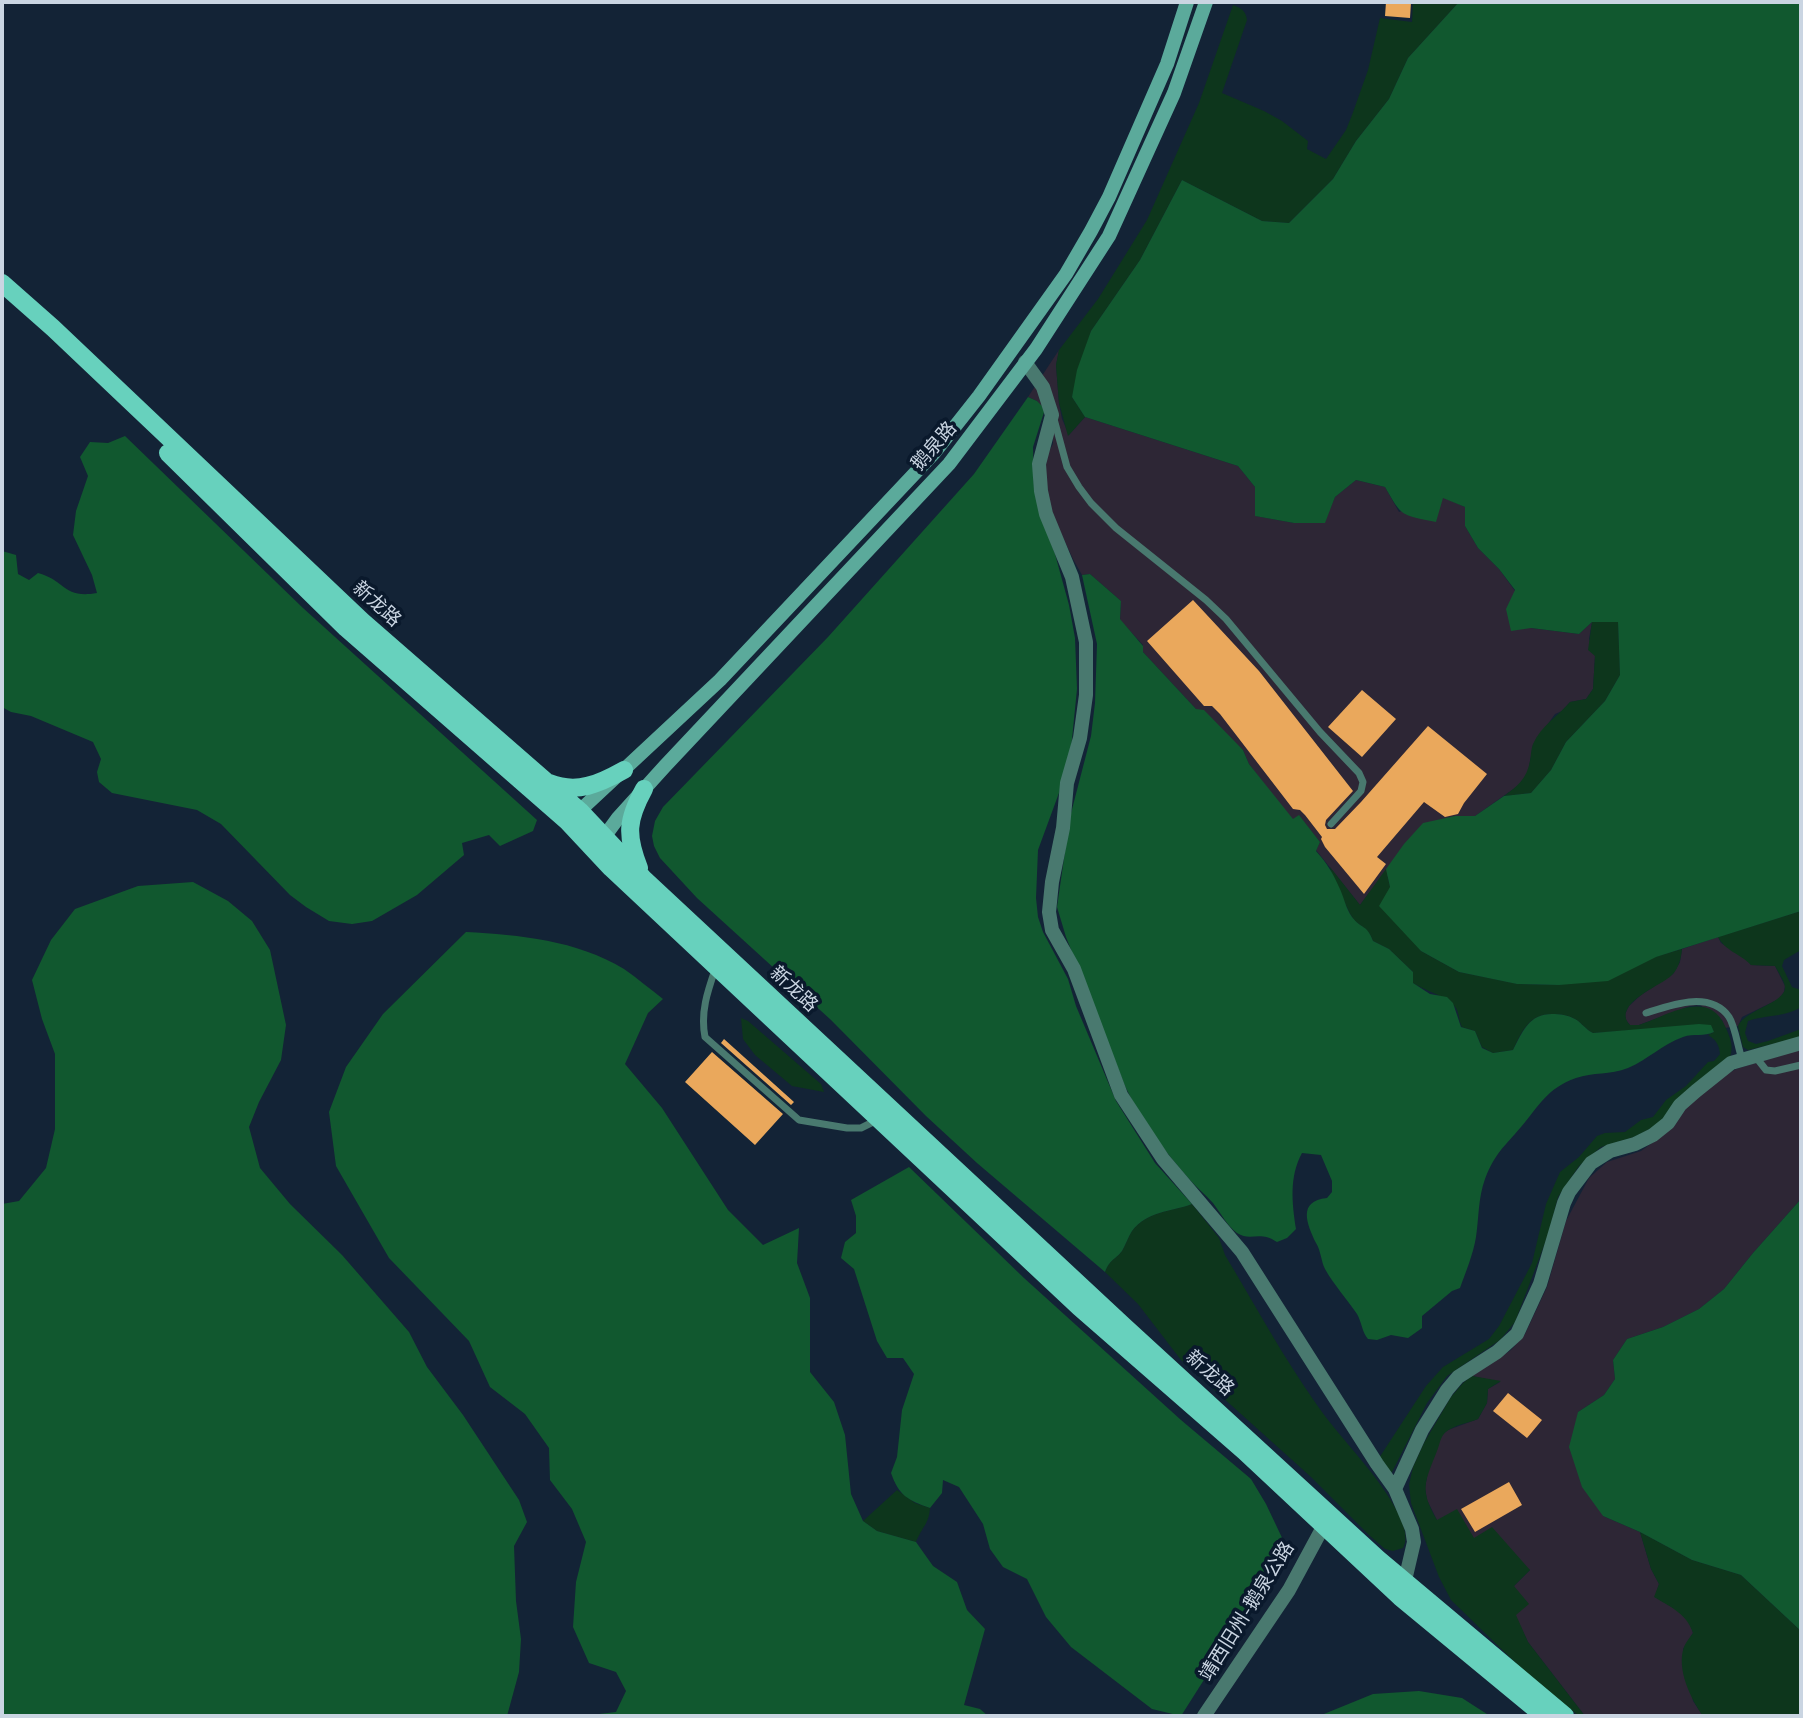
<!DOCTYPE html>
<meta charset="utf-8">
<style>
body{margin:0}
#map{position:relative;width:1803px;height:1718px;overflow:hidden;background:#132336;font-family:"Nunito Sans",sans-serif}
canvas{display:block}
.frame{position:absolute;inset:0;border:4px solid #cad5e2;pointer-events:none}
</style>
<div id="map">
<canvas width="1803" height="1718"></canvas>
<div class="frame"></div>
</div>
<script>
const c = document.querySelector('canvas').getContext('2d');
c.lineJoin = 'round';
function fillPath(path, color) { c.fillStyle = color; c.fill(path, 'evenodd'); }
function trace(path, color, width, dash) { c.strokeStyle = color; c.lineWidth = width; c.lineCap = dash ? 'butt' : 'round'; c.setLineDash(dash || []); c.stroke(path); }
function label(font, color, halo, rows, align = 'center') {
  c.font = font + ' "Nunito Sans","Noto Sans SC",sans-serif'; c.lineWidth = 7; c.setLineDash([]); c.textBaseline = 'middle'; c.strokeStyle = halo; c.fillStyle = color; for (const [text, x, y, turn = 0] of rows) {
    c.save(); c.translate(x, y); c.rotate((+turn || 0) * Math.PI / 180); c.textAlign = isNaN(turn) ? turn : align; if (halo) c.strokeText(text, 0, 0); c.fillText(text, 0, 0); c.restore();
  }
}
const industrial = new Path2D(`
 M1059,350l-3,15 3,39 3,15 7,16 16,-18 153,49 17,21 1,29 38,7h30l11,-26 21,-17 29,7 14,25 44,-15 22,10v19l13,22 21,21 16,22 16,37 48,6 13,-12 -3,17 6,17 -2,33 -7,10 -16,3 -8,9 -7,3 -22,31 -5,27 -9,13 -44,31h-20l-87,78 -8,11 -44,-55 4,-8 -21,-26 -6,4 -16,-19 -28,-37 -6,-14 -47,-41 -53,-57v-7l-23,-25 1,-19 -31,-27 -8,1 -9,-16 -21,-45 -8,-28 3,-31 6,-11v-11l-3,-12 -13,-20 -9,-4z
 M1718,937l3,6 25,16 5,6 24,1 10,20 -1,6 -5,7 -37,18 -4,9 -13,2 -3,-8 -22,-15 -10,1 -51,19h-9l-4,-5 -1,-6 4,-8 12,-11 32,-21 7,-12 2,-13z
 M1801,1049v150l-48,54 -29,36 -25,20 -36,18 -36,12 -14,21 2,19 -11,16 -26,17 25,104 37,16 11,37 8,15 -4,13 24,14 11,12 3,10 -10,16 10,52 10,15h-118l-57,-74 -13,-27 -1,-29 16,-16 -93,-50 -10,-20 -2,-12 4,-23 13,-30 6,-5 30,-11 9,-16 1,-14 12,-7 -28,-6 39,-26 14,-16 22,-47 19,-66 23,-43 18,-16 34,-11 26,-19 20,-27 40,-31 9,-5z`);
const green = new Path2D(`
 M1413,2h46l-51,56 -19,41 -33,42 -23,38 -44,44 -27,-2 -80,-41 -42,80 -49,71 -19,66 13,20 -17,19 -9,-33 -3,-38 3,-15 39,-51 49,-79 52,-117 34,-98c8,3 13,6 14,15l-25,73 42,18 18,10 26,20 -1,8 19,10 20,-29 6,-15 16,-45 12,-52 32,4z
 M1618,621l2,54 -15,26 -39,41 -15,28 -20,23 -27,3c14,-10 23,-18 26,-35 1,-5 1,-12 3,-17 8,-18 25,-28 37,-42l16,-3 7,-10 2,-33 -7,-6 4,-28z
 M1330,867l30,38 26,-36 4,18 31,64 38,21 59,12 41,1 123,-36c-1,9 -3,19 -10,26 -11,11 -61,29 -42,50h9c28,-9 69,-37 86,1 5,11 9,20 5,31l-76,70 -20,10 -33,10 -22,19 -21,31 -10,38 -33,87 -15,18 -53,36 -20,27 -36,71 -12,-16 47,-72 17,-19 46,-28 10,-13 33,-63 14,-59 14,-32 19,-15 18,-21 8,-3 20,-1 16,-12 12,-3 13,-17 20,-14 22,-24 6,-1 6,-7c-1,-10 -4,-14 -12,-19l6,-3 -4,-7 -117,8c-8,-4 -11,-10 -18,-14 -7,-4 -15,-5 -23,-5 -23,0 -30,17 -39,36l-20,3 -11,-6 -7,-16 -13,-4c-3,-6 -3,-12 -5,-17 -5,-12 -31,-19 -44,-27v-11l-24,-23 -16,-8c-6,-17 -15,-13 -22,-26 -4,-7 -20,-41 -21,-48z
 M1801,911v39l-17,10 -2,6 10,21 9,3v17c-15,10 -36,8 -53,14l-3,12 3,8 8,3 12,-3 33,-12v8l-53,13 -5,-3 -5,-21c8,-17 48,-23 47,-39 -1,-7 -7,-15 -10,-21l-24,-1c-10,-11 -26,-14 -33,-28z
 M741,1018l7,3 73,63 3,8 -32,-6 -37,-31 -12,-16z
 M1192,1204l27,34 6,17c30,50 58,102 92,150 25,36 62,70 81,108 5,10 11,25 5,35l-10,3 -8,-2 -15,-13 -59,-59 -130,-117 -43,-56 -33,-32c5,-13 10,-12 17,-21 4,-7 6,-14 10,-20 15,-20 39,-19 60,-27z
 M1472,1376l29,5 -13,8 -1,14 -9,16c-10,4 -23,6 -31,12 -7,5 -7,13 -10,20 -12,31 -18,38 0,69l20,-11 17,29 18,-11 38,43 -16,16 15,18 -13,11 12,27 57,74h-6l-57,-47 -71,-69 -12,-23 -28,-74 -2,-18 4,-18 11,-24 27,-46 12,-14z
 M897,1490l18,13 15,5c-1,16 -8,19 -14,34l-39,-11 -14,-10z
 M1640,1532l52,28 49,15 60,56v85h-98c-12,-17 -27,-47 -19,-69 2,-5 6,-10 9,-14 -6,-19 -22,-26 -39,-36l5,-13 -8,-15z`);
const forest = new Path2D(`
 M1459,2h342v909l-145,46 -48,24 -49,4 -42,-1 -58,-12 -38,-21 -42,-45 11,-19 -4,-18 18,-25 19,-21 32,-7h20l29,-20 27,-3 20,-23 15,-28 39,-41 15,-26 -2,-53h-26l-13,12 -48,-6 -20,3 -5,-22 9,-19 -16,-21 -21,-21 -13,-22v-19l-22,-9 -7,24c-35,-7 -34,-5 -51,-35l-29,-7 -21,17 -10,26h-31l-39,-7v-29l-17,-21 -153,-49 -13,-20 5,-27 14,-39 49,-71 42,-80 80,41 27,2 44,-44 23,-38 33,-42 19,-41z
 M1028,397l9,4 8,8 -12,38 1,42 5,21 16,44 14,51 6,33 2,51 -6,60 -8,33 -25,68 -2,48 2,19 5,15 25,47 8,27 40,95 39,62 37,41c-21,8 -45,7 -60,27 -4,6 -6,13 -10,20 -7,9 -12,8 -17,21l-128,-109 -51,-47 -95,-96 -134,-122 -37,-40 -6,-12 -2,-10 3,-15 8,-14 165,-170 146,-163z
 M125,436l178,172 234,212 -4,11 -33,15 -11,-11 -27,8 2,12 -47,40 -45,26 -20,3 -23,-3 -23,-14 -16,-12 -69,-71 -24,-14 -85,-17 -13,-11 -2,-10 4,-13 -8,-17 -62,-26 -20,-4 -9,-5v-156l14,4 2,19 11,6 9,-7c27,7 25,26 59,20l-5,-18 -19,-40 3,-24 12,-35 -8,-19 10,-15 18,1z
 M1090,574l31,27 -1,18 23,27v6l53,57 8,1 39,40 6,14 44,55 6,-4 21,27 -4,9c10,11 17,22 23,36 5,10 7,22 13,30 9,12 15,7 21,24l16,8 24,23v11l17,11 17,3 6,6 8,24 14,4 7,17 11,5 20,-3c10,-19 16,-36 39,-36 8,0 16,1 23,5 7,4 10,10 18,14l106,-9 12,1 3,7c-10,5 -20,1 -31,5 -22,8 -34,22 -55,31 -18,7 -35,4 -52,10 -30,11 -36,27 -55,49 -17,20 -26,26 -36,52 -7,19 -6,39 -9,58 -3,18 -10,34 -16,51l-8,3 -30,25v12l-14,10 -17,-3 -14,5 -9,-1c-6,-7 -6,-16 -11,-25 -10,-15 -23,-29 -32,-45 -4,-8 -4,-18 -9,-26 -9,-19 -19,-42 11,-45l5,-6v-11l-11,-26 -19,-2c-13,24 -10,50 -6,76l-9,9 -10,4c-18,-12 -26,0 -40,-9 -9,-6 -17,-21 -24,-30 -7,-8 -16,-15 -23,-23 -25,-28 -49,-60 -65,-94l-59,-149 -9,-30 13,-90 21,-81 4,-33 2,-59 -15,-69z
 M193,882l35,19 24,20 18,29 16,75 -5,35 -22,42 -10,25 11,41 30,36 52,51 67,77 18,35 36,48 56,85 8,22 -13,24 2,55 5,38 -2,33 -12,44h-505v-512l17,-3 27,-33 9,-39v-75l-13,-35 -10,-39 19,-40 24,-31 63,-23z
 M466,932c54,3 110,8 158,37 13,9 26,20 39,30l-15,14 -23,51 37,44 66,102 35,35 36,-17 -2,35 13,35v74l24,30 11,33 6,59 12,27 14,10 39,11 17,24 24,16 10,28 18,19 -21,76 16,4 8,7h-406l34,-4 10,-21 -10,-19 -27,-9 -16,-36 3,-45 10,-40 -14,-33 -22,-29 -1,-32 -24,-34 -35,-27 -21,-46 -80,-83 -53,-92 -7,-54 17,-45 37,-53z
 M909,1167l115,111 157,142 70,59 15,25 19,40 -5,16 -99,156 -29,-7 -81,-62 -25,-30 -19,-38 -24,-12 -13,-18 -7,-25 -24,-37 -16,-7 -1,13 -12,15c-22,-8 -31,-12 -39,-35l6,-16 5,-47 12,-36 -11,-16h-16l-10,-17 -23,-72 -13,-11 4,-16 11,-9v-17l-5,-16z
 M1801,1199v432l-60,-56 -49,-15 -52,-28 -37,-16 -21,-29 -13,-40 9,-35 26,-17 11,-16 -2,-19 14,-21 36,-12 36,-18 25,-20 29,-36z
 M1419,1691l43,7 28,18h-171l54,-22z`);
const building = new Path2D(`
 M1386,2h25l-1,16 -25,-2z
 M1193,600l66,71 94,120 -27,29 -1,5 2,4h8l26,-27 67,-76 59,48 -23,29 -6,11 -13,3 -21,-15 -47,55 9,7 -22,30 -39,-47 -4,-8 1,-2 -17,-22 -5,-5 -7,-1 -73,-95 -8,-8h-8l-57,-65z
 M1362,690l34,29 -34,38 -34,-30z
 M724,1039l70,63 -3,3 -70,-62z
 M712,1052l71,62 -28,31 -70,-63z
 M1508,1393l34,27 -15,18 -34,-27z
 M1509,1482l13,23 -47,27 -14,-23z`);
const service = new Path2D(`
 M1054,419l13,48 12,20 12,16 25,25 90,72 20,19 94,113 39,41 4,9 -2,9 -30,33
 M716,967c-8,23 -16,45 -11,70l94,83 48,8h14l16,-8
 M1646,1013c25,-8 64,-23 83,4 6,9 9,31 13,42
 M1755,1056l11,14 9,1 26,-6`);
const minor = new Path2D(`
 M1025,362l18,25 9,28 -13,49 2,27 5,23 26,63 14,65v53l-6,43 -13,45 -4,45 -11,54 -3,30 3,18 22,39 47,126 42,64 79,93 135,212 18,25
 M1403,1589l11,-47 -2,-13 -17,-40 27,-59 25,-40 11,-13 39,-25 20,-18 23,-50 24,-81 5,-11 22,-29 19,-12 25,-7 18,-9 15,-12 12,-18 16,-14 35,-28 70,-20`);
const tertiary = new Path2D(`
 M1204,1716l85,-126 34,-63`);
const secondary = new Path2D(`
 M573,817l147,-137 214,-227 45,-57 87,-122 25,-43 18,-34 58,-133 20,-62
 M599,844l19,-26 47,-52 284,-302 87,-115 73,-113 65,-143 32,-91`);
const primary = new Path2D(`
 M2,283l51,45 309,293 218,190 63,67 481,448 254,233 187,157
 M168,453l178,175 222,194 43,46 468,439 165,144 156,146 144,119
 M549,783c28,11 50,1 75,-13
 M639,868c-13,-33 -12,-48 5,-79`);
const streetNames = [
 ["鹅泉路",935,447,-49],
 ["新龙路",376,605,42],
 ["新龙路",793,990,43],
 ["新龙路",1209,1374,42],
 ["靖西旧州-鹅泉公路",1248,1612,-58]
];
fillPath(industrial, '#2d2635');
fillPath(green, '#0d361c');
fillPath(forest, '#11582f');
fillPath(building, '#eaa85c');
trace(service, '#49796f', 7);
trace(minor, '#49796f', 14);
trace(tertiary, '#49796f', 14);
trace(secondary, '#5baa9b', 14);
trace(primary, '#67d1bd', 18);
label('19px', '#cad5e2', '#0a192c', streetNames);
</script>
